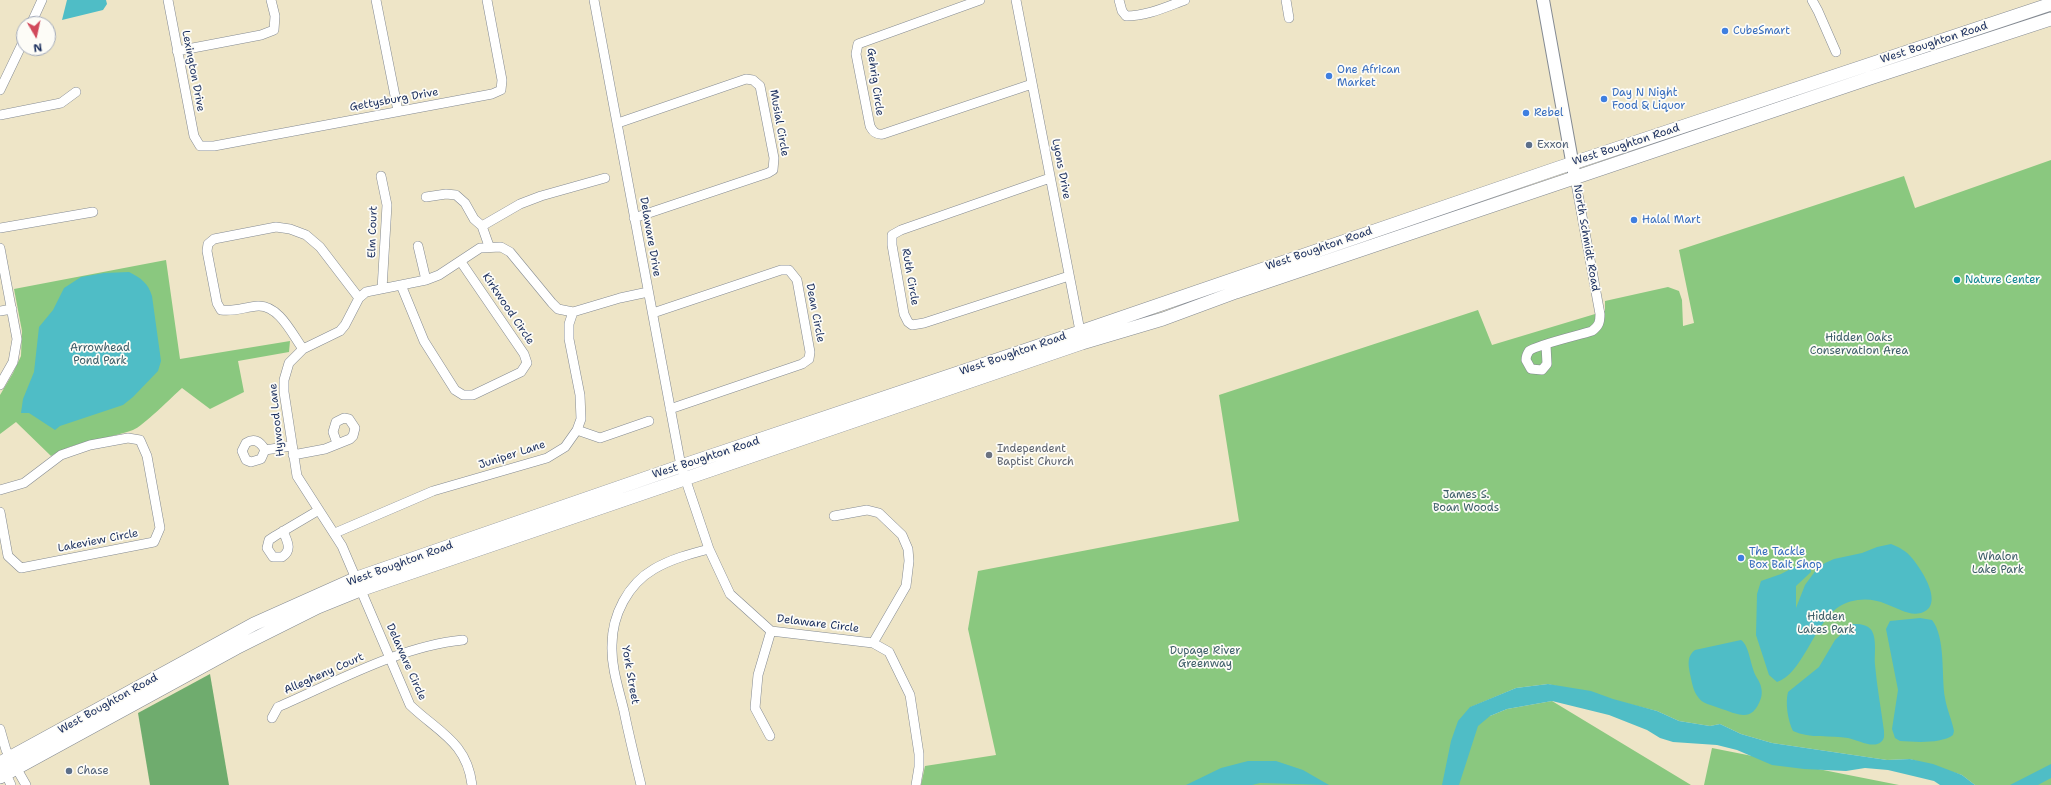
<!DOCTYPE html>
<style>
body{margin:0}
#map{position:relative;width:2051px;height:785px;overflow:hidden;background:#eee5c7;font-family:"Shantell Sans",sans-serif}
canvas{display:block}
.north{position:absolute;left:16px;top:16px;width:40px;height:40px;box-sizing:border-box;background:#fdfcf7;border:1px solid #a3aaba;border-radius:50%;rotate:171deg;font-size:11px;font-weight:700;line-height:16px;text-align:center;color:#1b2f5e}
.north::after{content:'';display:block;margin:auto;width:14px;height:18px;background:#d1495b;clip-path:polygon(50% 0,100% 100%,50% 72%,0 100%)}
</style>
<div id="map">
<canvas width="2051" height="785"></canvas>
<div class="north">N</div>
</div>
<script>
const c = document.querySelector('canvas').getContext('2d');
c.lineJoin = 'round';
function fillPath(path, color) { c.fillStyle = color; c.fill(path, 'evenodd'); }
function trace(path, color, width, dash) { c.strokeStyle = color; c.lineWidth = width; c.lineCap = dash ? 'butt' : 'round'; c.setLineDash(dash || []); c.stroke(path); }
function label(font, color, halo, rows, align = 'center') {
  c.font = font + ' "Shantell Sans",sans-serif'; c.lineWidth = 3.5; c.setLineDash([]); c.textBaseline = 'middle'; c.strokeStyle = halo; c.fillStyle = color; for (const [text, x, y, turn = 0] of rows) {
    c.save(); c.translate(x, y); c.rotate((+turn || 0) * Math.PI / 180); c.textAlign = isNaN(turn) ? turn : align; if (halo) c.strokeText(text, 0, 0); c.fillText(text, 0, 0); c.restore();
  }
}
const green = new Path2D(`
 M2051,160v625h-76l-13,-10 -52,-16 -23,1 -115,-17 -31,-9 -21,-10 -10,2 -31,-5 -22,-10 -109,-27 -32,4 -45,19 19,9 17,-7 45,-8 139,84h-770l4,-19 71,-11 -28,-126 10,-58 261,-50 -20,-126 259,-85 14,35 113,-34v-10l63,-14 11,4 3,9 1,26 11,-3 -15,-73 225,-74 11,32z
 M166,260l14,99 110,-18 -1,11 -51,9 6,31 -34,17 -28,-21c-9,8 -40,39 -49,42 -28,10 -56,10 -82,26l-35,-34 -16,12v-39l13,-22 8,-17 1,-25 -8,-42z
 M1712,748l187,37h-195z`);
const forest = new Path2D(`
 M210,674l19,111h-79l-12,-72z`);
const water = new Path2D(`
 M67,0h39l1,4 -4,6 -41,10z
 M129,272c12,6 19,11 23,24l9,65 -3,10 -25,26 -10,8 -63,21 -5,4 -26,-17h-8l2,-14 11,-27 5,-45 14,-17 11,-22 17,-11 23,-4z
 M1891,544c8,3 15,7 20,13 10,11 35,49 10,56 -13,3 -23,-5 -35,-9 -15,-7 -35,-6 -49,4 -23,17 -35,66 -60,74l-8,-7 -13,-40 1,-41 4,-13 20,-7 21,-11 8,2 1,7 -15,14v22l9,-23 11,-15 9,-7 9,-4 28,-6 15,-6z
 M1920,618l12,2c14,18 9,56 13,78 2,12 7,22 9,33l-1,4c-12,9 -38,7 -53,6l-5,-3 -3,-9 6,-39 -12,-61 4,-8z
 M1852,624c7,0 16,0 20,7 5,9 2,25 3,34 2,22 6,44 9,66 0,4 1,8 -3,11 -8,7 -23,-2 -33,-4 -17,-3 -38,1 -55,-7 -5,-10 -8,-28 -5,-39l31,-25 16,-27z
 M1741,640c9,6 9,27 16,38 4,6 6,13 4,20 -9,26 -23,16 -42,10 -7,-3 -17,-4 -21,-11 -5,-6 -6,-15 -8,-23 -2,-10 -3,-18 5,-24z
 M1548,684l43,7 22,8 44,12 22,10 31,5 10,-2 21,10 31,9 115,17 23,-1 23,5 29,11 13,10h-35l-6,-4 -46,-11 -23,-2 -19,3 -42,-2 -32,-4 -35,-15 -20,-5 -44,-3 -13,-4 -13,-8 -38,-15 -57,-14 -45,8 -17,7 -12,10 -19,59h-17l9,-44 7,-20 12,-14 46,-19z
 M1248,761h28l27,9 26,15 -69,-2 -8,2h-66l35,-17z
 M2051,764v14l-13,7h-28z`);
const minor = new Path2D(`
 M168,0l26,136 6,10h14l278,-52 9,-4 1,-10 -15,-80
 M376,0l22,111
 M594,0l87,466 28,83 21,45 41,37 102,12
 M980,0l-122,44 -2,10 14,72c3,6 6,9 13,8l149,-50
 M1016,0l65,336
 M1119,0l3,11 4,5c21,0 40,-9 59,-16
 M1286,0l3,18
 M1812,0l6,11 18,41
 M31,24l11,-24
 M177,51l84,-16 13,-5 1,-14 -4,-16
 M0,90l24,-50
 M0,115l61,-12 15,-11
 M618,123l128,-44 7,1 7,6 14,72 -1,12 -5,3 -134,45
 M381,176l6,29 -5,84
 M1050,178l-149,52 -9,5v10l12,69 4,8 4,3 12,-2 145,-47
 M426,197l20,-3 10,1 9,8 9,16 8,7 7,20
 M482,226l38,-22 21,-8 64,-18
 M0,228l93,-16
 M418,246l8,34
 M0,248l17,91 -4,23 -13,23
 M401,285l23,56 31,49 8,5h10l48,-23 6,-9 -3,-9 -63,-92
 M0,311l12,-2
 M653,313l128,-43h8l8,10 13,72 -1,7 -7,5 -132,45
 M1546,345l1,19 -5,6 -11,-1 -5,-9c0,-3 1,-6 3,-9 7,-6 51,-16 63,-20 7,-5 8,-9 8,-17l-25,-136
 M303,349c-11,-15 -24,-44 -45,-43 -13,1 -24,6 -37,4l-4,-7 -10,-52 1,-7 6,-5 62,-12 14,2 16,6 14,12 39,51
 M577,430l23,8 49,-17
 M265,450l-4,9 -10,3 -5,-2 -4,-9 4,-8c8,-5 14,-2 19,7l26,-4
 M293,455l32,-6 25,-10 3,-3 2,-8 -6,-9 -5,-1 -8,4 -3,10 4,11
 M0,490l24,-7 37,-28 29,-10 38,-7 12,2 7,16 13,72 -6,14 -133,26 -13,-12 -8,-44
 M834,516l33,-6 12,3 23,22 6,14 1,12 -3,25 -33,57 16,9 21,43 9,59v13l-3,18
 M283,531c4,10 10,19 -1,26h-9l-6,-9 2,-8 6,-4 44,-26
 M335,533l98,-42 114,-33 18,-11 12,-17 4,-11 -1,-24 -11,-56v-15l4,-12
 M272,718l6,-11c58,-25 122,-61 185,-67
 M0,729l6,21 20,35
 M770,736l-15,-28 3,-33 13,-44
 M4,770l7,15
 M472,785c-5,-43 -34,-53 -62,-80l-68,-159 -45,-70 -13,-84v-12l5,-17 14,-14 37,-18 5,-6 14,-27 7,-6 60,-12 13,-5 41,-27 21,-1 9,5 42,51 6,6 15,3 47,-14 28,-6
 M641,785c-6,-25 -12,-49 -17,-74 -5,-21 -13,-44 -12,-66 0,-30 16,-61 42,-76 17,-10 36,-15 55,-20`);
const tertiary = new Path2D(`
 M1543,0l31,172`);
const secondary = new Path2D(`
 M0,763l254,-139 103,-46 324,-112 399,-134 478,-164 493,-164
 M0,777l236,-129 82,-41 42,-17 722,-247 81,-24 73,-27 634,-214 181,-59`);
const markers = [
 [1725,31,4,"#3f7fe0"],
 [1329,76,4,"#3f7fe0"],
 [1604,99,4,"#3f7fe0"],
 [1526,113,4,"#3f7fe0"],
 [1529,145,4,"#5c6f8a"],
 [1634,220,4,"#3f7fe0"],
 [1957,280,4,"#0f9aa8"],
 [989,455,4,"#6b7280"],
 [1741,558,4,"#3f7fe0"],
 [69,771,4,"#5c6f8a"]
];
const shopNames = [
 ["CubeSmart",1733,31],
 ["One African",1337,70],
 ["Market",1337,83],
 ["Day N Night",1612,93],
 ["Food & Liquor",1612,106],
 ["Rebel",1534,113],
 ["Halal Mart",1642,220],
 ["The Tackle",1749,552],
 ["Box Bait Shop",1749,565]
];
const streetNames = [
 ["West Boughton Road",1934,43,-18],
 ["Lexington Drive",193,71,79],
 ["Gehrig Circle",875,82,82],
 ["Gettysburg Drive",394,100,-10],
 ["Musial Circle",779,123,80],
 ["West Boughton Road",1626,145,-18],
 ["Lyons Drive",1061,169,79],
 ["Elm Court",373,232,-88],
 ["Delaware Drive",650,237,80],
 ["North Schmidt Road",1586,238,80],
 ["West Boughton Road",1319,249,-19],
 ["Ruth Circle",910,277,80],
 ["Kirkwood Circle",508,309,56],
 ["Dean Circle",815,313,79],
 ["West Boughton Road",1013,354,-19],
 ["Hywood Lane",277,420,-96],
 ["Juniper Lane",512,455,-18],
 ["West Boughton Road",706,458,-18],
 ["Lakeview Circle",98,541,-11],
 ["West Boughton Road",400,564,-20],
 ["Delaware Circle",818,624,7],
 ["Delaware Circle",406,662,66],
 ["Allegheny Court",324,674,-24],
 ["York Street",630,675,80],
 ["West Boughton Road",108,704,-29]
];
const serviceNames = [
 ["Exxon",1537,145],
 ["Chase",77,771]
];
const cultureNames = [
 ["Nature Center",1965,280]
];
const parkNames = [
 ["Hidden Oaks",1859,338],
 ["Conservation Area",1859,351],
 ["Arrowhead",100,348],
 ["Pond Park",100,361],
 ["James S.",1466,495],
 ["Boan Woods",1466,508],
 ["Whalon",1998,557],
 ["Lake Park",1998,570],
 ["Hidden",1826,617],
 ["Lakes Park",1826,630],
 ["Dupage River",1205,651],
 ["Greenway",1205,664]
];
const worshipNames = [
 ["Independent",997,449],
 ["Baptist Church",997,462]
];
fillPath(green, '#8ac87f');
fillPath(forest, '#6fac6e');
fillPath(water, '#4fbdc6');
trace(minor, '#848a92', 10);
trace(tertiary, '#848a92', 14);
trace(secondary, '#848a92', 14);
trace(minor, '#fff', 9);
trace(tertiary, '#fff', 12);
trace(secondary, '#fff', 13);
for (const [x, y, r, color] of markers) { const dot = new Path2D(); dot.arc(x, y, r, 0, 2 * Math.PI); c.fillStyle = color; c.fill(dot); trace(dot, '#fdfcf7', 1.5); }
label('11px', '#366cbe', '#fdfcf7', shopNames, 'left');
label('11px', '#1b2f5e', '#fdfcf7', streetNames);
label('11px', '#4e5e75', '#fdfcf7', serviceNames, 'left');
label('11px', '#0d838f', '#fdfcf7', cultureNames, 'left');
label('11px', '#3c5d68', '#fdfcf7', parkNames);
label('11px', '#5b616d', '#fdfcf7', worshipNames, 'left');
</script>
